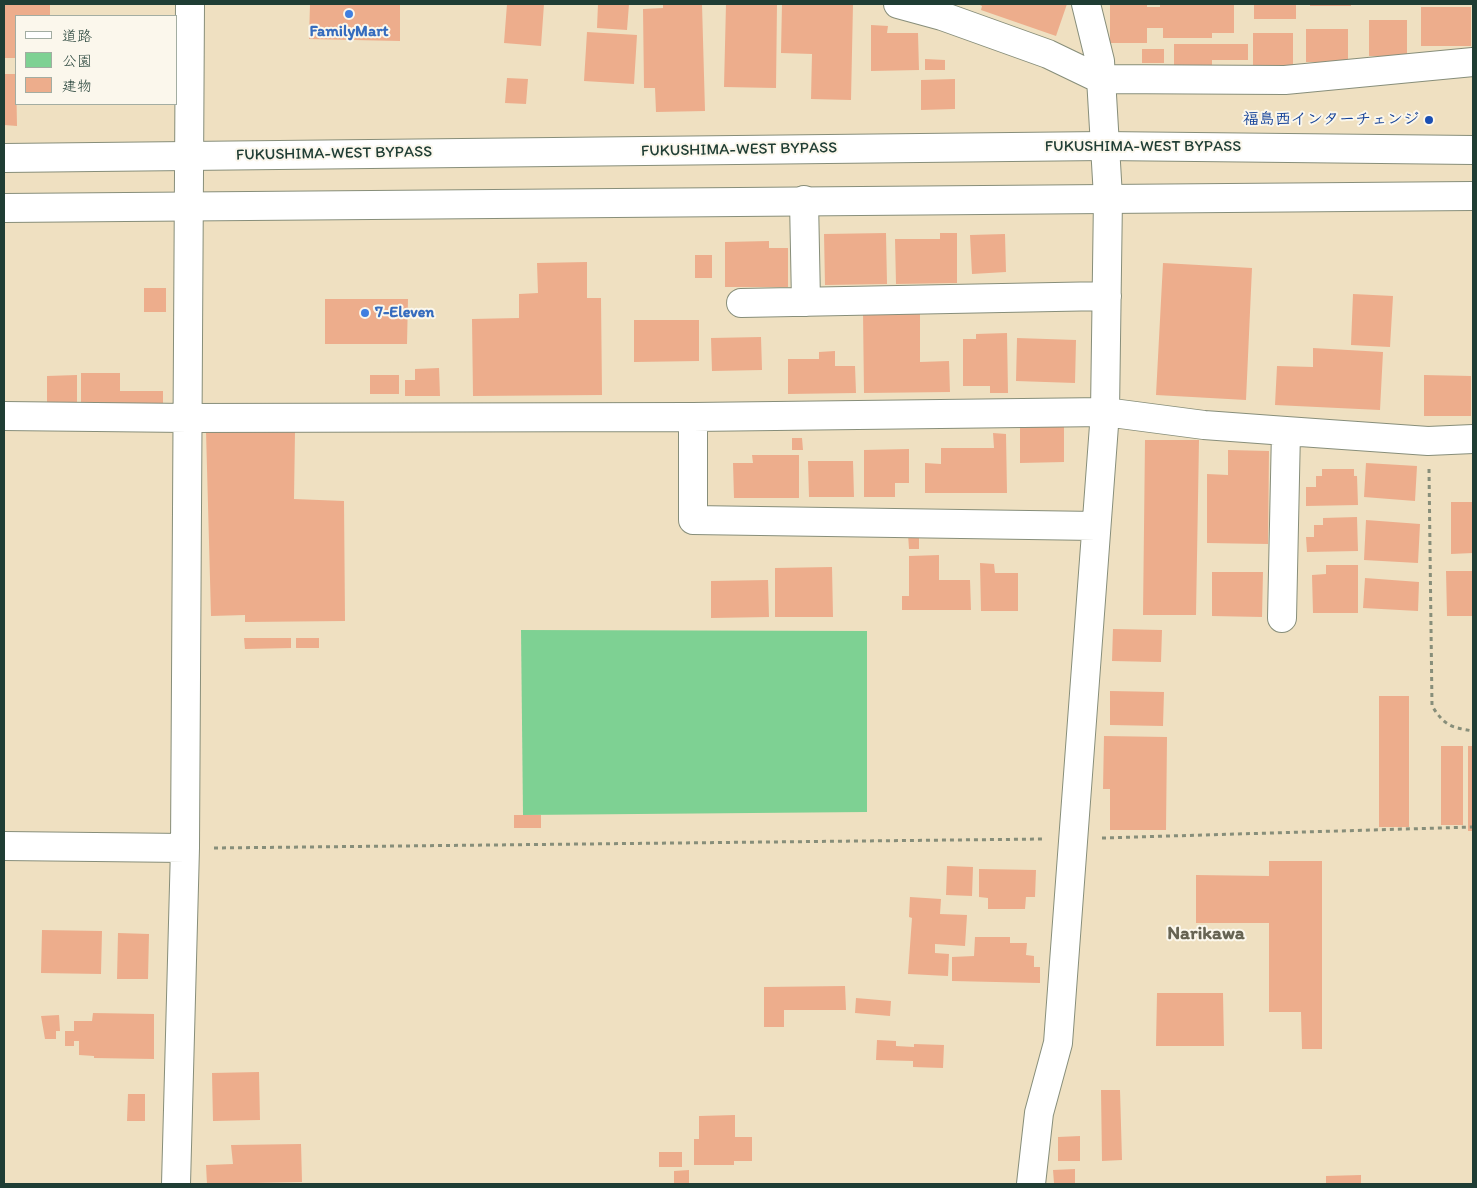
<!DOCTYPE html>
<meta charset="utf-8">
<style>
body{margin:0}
#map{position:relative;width:1477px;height:1188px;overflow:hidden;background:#efe0c1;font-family:Itim,"Klee One",sans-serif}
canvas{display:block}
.frame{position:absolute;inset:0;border:5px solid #1f3d34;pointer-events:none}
.legend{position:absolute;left:15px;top:15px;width:162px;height:90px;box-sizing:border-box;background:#fbf7ec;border:1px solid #a3ada2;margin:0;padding:6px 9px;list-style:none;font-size:15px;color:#1f3d34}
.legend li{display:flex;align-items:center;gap:10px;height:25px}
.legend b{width:25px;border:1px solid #a3ada2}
</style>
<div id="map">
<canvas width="1477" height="1188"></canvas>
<div class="frame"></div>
<ul class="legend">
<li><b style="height:6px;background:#fff"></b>道路</li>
<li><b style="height:14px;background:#7ed193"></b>公園</li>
<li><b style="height:14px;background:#edad8c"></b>建物</li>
</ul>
</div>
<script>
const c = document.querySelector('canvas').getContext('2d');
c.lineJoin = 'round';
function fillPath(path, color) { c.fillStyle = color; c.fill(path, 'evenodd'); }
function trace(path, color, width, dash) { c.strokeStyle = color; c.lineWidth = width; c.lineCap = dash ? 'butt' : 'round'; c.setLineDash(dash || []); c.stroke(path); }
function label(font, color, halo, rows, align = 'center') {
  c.font = font + ' Itim,"Klee One",sans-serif'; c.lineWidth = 4; c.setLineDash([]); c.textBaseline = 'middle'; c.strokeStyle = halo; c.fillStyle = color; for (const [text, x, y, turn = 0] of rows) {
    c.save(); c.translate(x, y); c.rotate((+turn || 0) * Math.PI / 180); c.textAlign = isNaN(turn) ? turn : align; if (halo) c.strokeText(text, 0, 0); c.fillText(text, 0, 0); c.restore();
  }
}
const green = new Path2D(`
 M521,630l346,1v181l-344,3z`);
const building = new Path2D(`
 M4,4h46v12h-34v42h-12z
 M310,4h90v37l-91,-2z
 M507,4h37l-3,42 -37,-3z
 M598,4h31l-2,26 -30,-2z
 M663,4h39l3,107 -49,1 -1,-24h-11l-1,-79 20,-1z
 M726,4h51l-1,84 -52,-1z
 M782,4h71l-2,96 -40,-1 1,-45 -31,-1z
 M978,4h89l-11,32 -75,-26 1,-4z
 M1110,4h37v3h13v-3h74v29h-22v5h-49v-10h-16v15h-37z
 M1254,4h42v15h-42z
 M1310,4h41v2h-41z
 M1421,7h50v39h-50z
 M1369,20h38v36h-38z
 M871,25l17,1 -1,7h31l1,37 -48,1z
 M1306,29h42v33h-42z
 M587,32l50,3 -3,49 -50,-3z
 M1253,33h40v34h-40z
 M1174,44h74v16h-36v5l-38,1z
 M1142,49h22v14h-22z
 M925,59l20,1v10h-20z
 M4,74h12l1,52 -13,-1z
 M507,78l21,1 -2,25 -21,-1z
 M955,79v30l-34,1v-30z
 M886,233l1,51 -62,1 -1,-51z
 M940,233h17v50l-61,1 -1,-45h45z
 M1005,234l1,38 -34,2 -2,-39z
 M769,241v7h19v39h-63v-45z
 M695,255h17v23h-17z
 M587,262v36h14l1,97 -129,1 -1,-77 47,-1v-24l19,-1 -1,-30z
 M1163,263l89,5 -6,132 -90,-5z
 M144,288h22v24h-22z
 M1353,294l40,2 -3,51 -39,-2z
 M325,299h83l-1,45h-82z
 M863,313h57v49l29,-1 1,31 -86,1z
 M634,320h65v41l-65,1z
 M1007,333l1,60h-18v-7h-27v-47h13v-5z
 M761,337l1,33 -50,1 -1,-33z
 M1017,338l59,2 -1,43 -59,-2z
 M1313,348l70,4 -3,58 -105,-5 2,-39 36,1z
 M835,351v15h20l1,27 -68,1v-35h31v-7z
 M439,368l1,28h-35v-16h10v-11z
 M81,373h39v18h43v12l-82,1z
 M77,375v30h-30v-29z
 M370,375h29v19h-29z
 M1424,375l47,1v40h-47z
 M1064,421v41l-44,1v-41z
 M206,431l89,1 -1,67 50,2 1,120 -100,1v-7l-34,1z
 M993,433l13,1 1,59h-82v-30l16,1v-16h53z
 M792,438h10l1,12h-11z
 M1145,440h54l-3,175h-53z
 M909,449v34h-14v14h-31v-47z
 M1228,450l41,1 -1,93 -61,-1v-69l21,1z
 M752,455h47v43h-65l-1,-35h20z
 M808,461h45l1,36h-45z
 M1366,463l51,3 -2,35 -51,-4z
 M1322,469h32v7h3l1,29 -52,1v-19h10v-11h6z
 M1451,502h22v51l-22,1z
 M1357,517l1,34 -51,1 -1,-15h8v-12h9v-7z
 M1366,520l54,4 -2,39 -54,-3z
 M908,534h11v15h-10z
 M939,555v25h31l1,30h-69v-14h7v-40z
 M980,563l14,1 1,9h23v38h-37z
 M1326,565h32v48h-45l-1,-38 14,-1z
 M832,567l1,50h-58v-49z
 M1446,571h27v45h-26z
 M1212,572h51l-1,45 -50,-1z
 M1365,578l54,4 -1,29 -55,-3z
 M768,580l1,37 -58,1v-37z
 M1113,629l49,1 -1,32 -49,-1z
 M244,638h47v10l-46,1z
 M296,638h23v10h-23z
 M1110,691l54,1 -1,34 -53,-1z
 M1379,696h30v131h-30z
 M1104,736l63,1 -1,93h-56v-41h-7z
 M1441,746h22v79h-22z
 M1468,746h5v85h-5z
 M514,815h27v13h-27z
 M1269,861h53v188h-20l-1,-37h-32v-89h-73v-48l73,1z
 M947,866l26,1 -1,29 -26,-1z
 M979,869l57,1 -1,27h-9l-1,12h-37v-11l-9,-1z
 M910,897l31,2 -1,15 27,1 -2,31 -30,-2v9l14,1 -1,22 -40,-2 4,-56 -3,-1z
 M42,930l60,1 -1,43 -60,-1z
 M118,933l31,1 -1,45h-31z
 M975,937h35v6h17l-1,12 8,1v11h6v16l-88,-2v-24l22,-1z
 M845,986l1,24h-62v17h-20v-40z
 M1157,993h66l1,53h-68z
 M856,998l35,3 -1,15 -35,-3z
 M93,1013l61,1v45l-60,-1v-2l-15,-1v-14h-5v5h-9v-15h9v-10h18z
 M59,1015l1,16h-4v8h-11l-4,-23z
 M877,1040l19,1v5l18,1v-3l30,1 -1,23 -30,-1v-6l-37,-1z
 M259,1072l1,48 -47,1 -1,-48z
 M1101,1090h19l2,70 -20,1z
 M128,1094h17v27h-18z
 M735,1115v22h17v24h-18v4h-40v-26h5v-23z
 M1080,1136v25h-22v-24z
 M301,1144l1,38 -95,2 -1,-19 27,-1 -2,-19z
 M659,1152h23v15h-23z
 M1075,1169v14h-21l-1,-13z
 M689,1170v13h-15v-12z
 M1361,1175v9h-35v-8z`);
const path = new Path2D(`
 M1429,469l3,237c13,20 18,21 41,25
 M1102,838l371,-11
 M214,848l831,-9`);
const minor = new Path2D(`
 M898,4l44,12 106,38 52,25 185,1 188,-18
 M804,200l2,102
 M741,303l366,-7
 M4,416l183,2 506,-1 412,-5 99,13 82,6 142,10 45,-2
 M693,417v103l403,6
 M1282,618l4,-187
 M4,846l181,2
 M176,1184l9,-336 5,-844
 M1031,1184l8,-71 19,-70 47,-631 3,-215 -8,-136 -14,-57`);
const highway = new Path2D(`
 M4,158l1099,-12 370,4
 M4,208l1469,-12`);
const markers = [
 [349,14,5,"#3f7fe0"],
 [1429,120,5,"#1a4fb4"],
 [365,313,5,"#3f7fe0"]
];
const shopNames = [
 ["FamilyMart",349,32],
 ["7-Eleven",375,313,"left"]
];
const transitNames = [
 ["福島西インターチェンジ",1419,120]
];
const streetNames = [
 ["FUKUSHIMA-WEST BYPASS",1143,147],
 ["FUKUSHIMA-WEST BYPASS",739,150,-1],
 ["FUKUSHIMA-WEST BYPASS",334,154,-1]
];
const quarterNames = [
 ["Narikawa",1206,934]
];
fillPath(green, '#7ed193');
fillPath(building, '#edad8c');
trace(minor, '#878e7a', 30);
trace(highway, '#878e7a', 30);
trace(path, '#878e7a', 3, [4, 4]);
trace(minor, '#fff', 28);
trace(highway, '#fff', 28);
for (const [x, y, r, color] of markers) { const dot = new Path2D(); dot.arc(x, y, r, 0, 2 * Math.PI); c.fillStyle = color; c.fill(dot); trace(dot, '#fbf7ec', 2); }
label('bold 16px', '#366cbe', '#fbf7ec', shopNames);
label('bold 16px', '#164399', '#fbf7ec', transitNames, 'right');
label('16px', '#1f3d34', '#fbf7ec', streetNames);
label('bold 19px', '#676453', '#fbf7ec', quarterNames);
</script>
